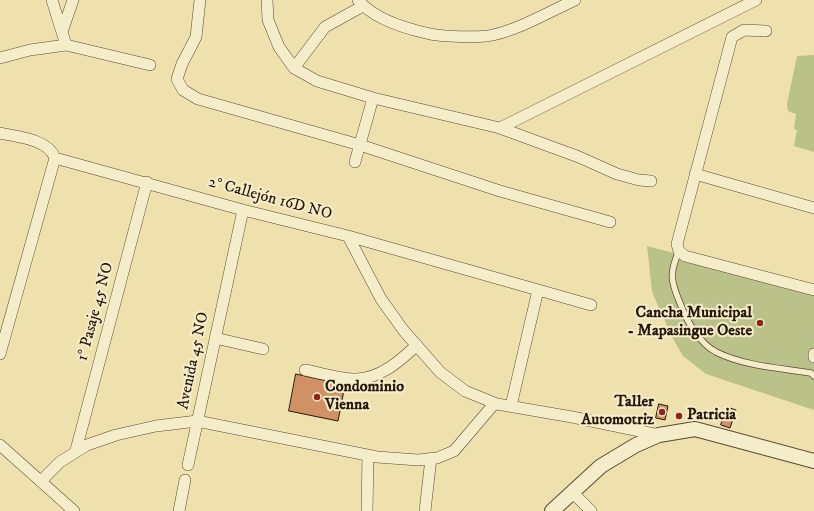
<!DOCTYPE html>
<meta charset="utf-8">
<style>
body{margin:0}
canvas{display:block;background:#efe1ae}
</style>
<canvas width="814" height="511"></canvas>
<script>
const c = document.querySelector('canvas').getContext('2d');
c.lineJoin = 'round';
function fillPath(path, color) { c.fillStyle = color; c.fill(path, 'evenodd'); }
function trace(path, color, width, dash) { c.strokeStyle = color; c.lineWidth = width; c.lineCap = dash ? 'butt' : 'round'; c.setLineDash(dash || []); c.stroke(path); }
function label(font, color, halo, rows, align = 'center') {
  c.font = font + ' "IM FELL DW Pica",serif'; c.lineWidth = 4; c.setLineDash([]); c.textBaseline = 'middle'; c.strokeStyle = halo; c.fillStyle = color; for (const [text, x, y, turn = 0] of rows) {
    c.save(); c.translate(x, y); c.rotate((+turn || 0) * Math.PI / 180); c.textAlign = isNaN(turn) ? turn : align; if (halo) c.strokeText(text, 0, 0); c.fillText(text, 0, 0); c.restore();
  }
}
const green = new Path2D(`
 M814,55v97l-20,-6 3,-16 -3,-1 2,-15 -8,-3 -1,-7 10,-48z
 M647,246l167,44v120l-108,-36 -23,-18 -11,-19 -20,-45z`);
const building = new Path2D(`
 M296,374l49,11 -7,36 -49,-10z
 M659,404l9,2 -3,14 -9,-2z
 M727,407l9,3 -6,18 -9,-3z`);
const service = new Path2D(`
 M679,251c-10,22 -8,31 1,52 6,17 19,40 36,49 28,14 64,16 95,21l3,3`);
const minor = new Path2D(`
 M52,0l14,45
 M200,0l-4,37 -14,27 -5,15 6,11 15,9 162,46 140,46 110,31
 M267,0l1,20 11,27 15,21 23,13 56,17 127,30 79,29 38,17 22,6 12,1
 M358,0c15,18 46,28 68,33 14,4 54,5 67,2 29,-7 56,-23 82,-35
 M766,31l-22,-1 -12,7 -55,207 2,7 6,5 129,34
 M62,32l11,-32
 M0,58l30,-8 36,-5 84,20
 M294,68l31,-41 38,-21
 M500,128l256,-128
 M0,133c18,4 48,6 55,25l188,52 105,26 243,69
 M355,162l18,-64
 M695,174l119,34
 M348,236l33,63 23,32 36,41 25,19 32,13 75,13 87,18
 M215,338l48,11
 M0,354l55,-196
 M814,354v3
 M305,370c16,3 35,9 51,9 24,0 45,-19 61,-34
 M511,406l27,-116
 M0,445l74,66
 M76,450l71,-268
 M188,465l55,-255
 M41,481l19,-19 27,-17 29,-10 40,-9 41,-5 180,36 41,3 19,-2 17,-7 40,-47
 M572,492l19,19
 M179,511l6,-31
 M367,511l1,-55
 M425,511l6,-53`);
const tertiary = new Path2D(`
 M552,511l49,-45 35,-21 23,-10 36,-6 119,32`);
const markers = [
 [760,323,4,"#8f2418"],
 [317,397,4,"#8f2418"],
 [662,412,4,"#8f2418"],
 [679,416,4,"#8f2418"]
];
const streetNames = [
 ["2° Callejón 16D NO",270,199,15],
 ["1° Pasaje 45 NO",96,312,-75],
 ["Avenida 45 NO",194,361,-78]
];
const poiNames = [
 ["Cancha Municipal",752,314],
 ["- Mapasingue Oeste",752,332],
 ["Condominio",325,388,"left"],
 ["Vienna",325,406,"left"],
 ["Taller",654,403],
 ["Automotriz",654,421],
 ["Patricia",687,416,"left"]
];
fillPath(green, '#bac289');
fillPath(building, '#d09264');
trace(building, '#26170b', 1);
trace(service, '#584a34', 7);
trace(minor, '#584a34', 12);
trace(tertiary, '#584a34', 16);
trace(service, '#f5ecca', 5.5);
trace(minor, '#f5ecca', 11);
trace(tertiary, '#f5ecca', 14);
for (const [x, y, r, color] of markers) { const dot = new Path2D(); dot.arc(x, y, r, 0, 2 * Math.PI); c.fillStyle = color; c.fill(dot); trace(dot, '#f5ecca', 1.5); }
label('16px', '#26170b', '#f5ecca', streetNames);
label('bold 16px', '#26170b', '#f5ecca', poiNames, 'right');
</script>
